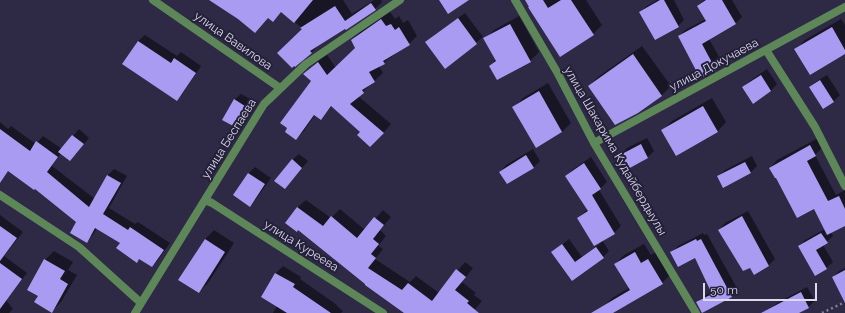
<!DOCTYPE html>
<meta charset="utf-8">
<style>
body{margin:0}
#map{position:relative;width:845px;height:313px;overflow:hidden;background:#2e2945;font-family:Raleway,sans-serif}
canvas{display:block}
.scale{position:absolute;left:703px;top:283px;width:114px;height:18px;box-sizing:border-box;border:2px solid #dcdaec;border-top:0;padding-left:5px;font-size:12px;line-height:14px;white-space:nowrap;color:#dcdaec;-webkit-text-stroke:3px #24203a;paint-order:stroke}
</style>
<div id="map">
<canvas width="845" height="313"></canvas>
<div class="scale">50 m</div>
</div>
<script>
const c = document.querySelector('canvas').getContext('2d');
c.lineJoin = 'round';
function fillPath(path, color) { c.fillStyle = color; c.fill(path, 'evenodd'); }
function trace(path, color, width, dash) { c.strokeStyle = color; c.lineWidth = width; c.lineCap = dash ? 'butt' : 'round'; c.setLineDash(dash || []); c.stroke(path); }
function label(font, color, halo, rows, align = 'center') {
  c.font = font + ' Raleway,sans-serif'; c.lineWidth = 4; c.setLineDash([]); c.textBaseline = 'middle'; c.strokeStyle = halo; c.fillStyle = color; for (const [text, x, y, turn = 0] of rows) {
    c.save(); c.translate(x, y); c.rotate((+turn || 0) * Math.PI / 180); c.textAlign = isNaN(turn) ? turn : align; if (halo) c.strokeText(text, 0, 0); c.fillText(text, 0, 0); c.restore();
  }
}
const shadow = new Path2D(`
 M211,0h132l9,14 22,-14h7l1,2 -7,7 -56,36 -8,8 -19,14 11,-38 -21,-18 -14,6 -29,1z
 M527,0h59l16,25 -9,9z
 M657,0h17l10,20 -6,6 -38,-14 7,-6z
 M704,0h28l10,17 -6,6 -27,16 13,23 -7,7 -36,-33 6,-6 21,-11 -8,-13z
 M390,12l5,7 4,-3 4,7 5,-3 9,16 -8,8 -30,22 4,7 -25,23 33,28 -12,14 -18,-6 -29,-26 -11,13 -6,-4 -11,16 -8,8 16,-58 -8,-7 15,-14 8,-5 9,13 20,-20 -4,-8 8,-8z
 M465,13l18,24 -38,31 -18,-26 6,-6z
 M519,16l20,36 -9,9 -40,5 6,-7 -11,-20 9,-9z
 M841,19l4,6v28l-49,-4 9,-9z
 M145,35l32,21 4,-4 20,14 -18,27 -6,6 -39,-58z
 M642,46l29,40 -9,9 -24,17 -49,-26 9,-9z
 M767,69l10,15 -6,7 -28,-3 7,-7z
 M827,75l13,20 -6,6 -10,7 -14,-21 7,-6z
 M548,83l23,40 -9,9 -26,14 -22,-39 9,-9z
 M241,94l13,7 -11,20 -7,6 -2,-27z
 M712,98l14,24 -9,10 -55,-1 10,-10z
 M0,122l8,7 3,-3 25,18 7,-8 19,13 17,-20 10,9 -13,16 -15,-1 -9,13 43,33 13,-24 6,-6 13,7 -18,32 26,16 3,-2 32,21 -12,17 -6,6 -31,-23 -24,-15 -4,7 -7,7 -8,-20 -43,-35 -26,-17 -9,1z
 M647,138l7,13 -6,6 -27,-2 6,-7z
 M818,138l5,9 -8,8 21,40 9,-5v35l-14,7 2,4 -10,9 10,17 -7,6 -27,-22 6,-6 20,-11 -10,-21 -38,-32 -7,-8 7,-8z
 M533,149l7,12 -6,6 -27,16 -7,-11 6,-7z
 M299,154l9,7 -23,27 7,-28z
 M752,156l5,10 -7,7 -32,3 7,-6z
 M591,157l16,25 -8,8 22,36 -7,7 -12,7 7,11 -6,6 -31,22 -19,-27 16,-13 13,18 19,-14 -23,-25 10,-9 -22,-33 6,-6z
 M255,167l16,11 -15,21 -6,6 -16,-10 15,-22z
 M306,200l25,18 9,-9 25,21 18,-20 8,7 -11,13 6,6 -8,10 5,3 -8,10 35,23 6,-6 23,17 26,-31 8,6 -11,14 14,11 -2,2 8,6 -10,12h-66l-107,-84 -12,-6 11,-16z
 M748,211l27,48 -7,7 -49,-36 6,-7z
 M0,215l23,17 -19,24 23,17 -21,27 7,9 -4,4h-9z
 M214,230l20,13 -26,40 -9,9 6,-53z
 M703,233l1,2 3,-1 31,56 -7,6 -33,6 6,-6 8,-4 -17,-35 -23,-5 6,-6z
 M644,244l7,11 6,-4 14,23 -9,9 -50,30h-5l-4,-6 9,-9 17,-10 -14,-24 9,-9z
 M54,251l19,11 -5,8 9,5 -16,27 -9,9 -13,-16 6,-35z
 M283,266l18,11 -1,2 37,26v1l6,5 -2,2h-68l4,-7 -15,-9 14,-24z
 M845,268v22l-12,-13 6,-6z
 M807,287l8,14 -7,6 -11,6h-25l-2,-4 7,-6z`);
const building = new Path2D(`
 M209,0h104l-19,23 -13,-11 -8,10 -5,-4 -13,15 -17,-14z
 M439,0h30l-21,14z
 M525,0h18l5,8 13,-8h10l23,35 -34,22 -32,-50h1z
 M660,0h4l15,27 -24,13 -16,-28z
 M706,0h16l14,24 -34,20 14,26 -16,8 -22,-42 28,-15 -9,-15z
 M371,3l5,7 -30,20 -1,-1 -35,22 2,2 -17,14 -1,-1 -2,2 -15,-15 25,-24 -2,-1 35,-22 10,15z
 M458,18l19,26 -32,25 -20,-27z
 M381,19l5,7 5,-2 4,6 4,-3 11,18 -27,16 2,3 -16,8 6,10 -13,8 2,3 -14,11 34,29 -14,14 -13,-12 3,-3 -29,-26 -10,14 -7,-5 -18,25 -11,-8 2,-4 -7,-5 31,-42 -8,-7 15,-12 9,13 28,-27 -4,-8z
 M510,24l21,38 -34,18 -8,-14 7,-5 -13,-23z
 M832,27l13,23v4l-35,21 -16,-26z
 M138,41l33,22 3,-5 22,15 -19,28 -55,-37z
 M633,54l29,42 -24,17 -23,12 -27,-39z
 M761,75l10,16 -18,13 -11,-17z
 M820,80l14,22 -11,7 -14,-22z
 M539,91l23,41 -26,16 -24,-41z
 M234,99l14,9 -11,20 -15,-8z
 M703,106l15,26 -42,24 -15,-26z
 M0,129l30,22 6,-10 22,16 -11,15 42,35 18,-32 14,8 -18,31 25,16 2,-3 34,23 -12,17 -13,-8 -2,4 -21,-15 4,-5 -25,-15 -8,15 -17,-10 6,-11 -41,-33 -1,1 -26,-19 -8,12z
 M72,135l12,9 -14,17 -12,-9z
 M641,144l7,14 -20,11 -8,-14z
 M810,145l6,11 -9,5 21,40 11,-5 6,13v17l-18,9 -13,-26 -17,9 -21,-40h-1l-6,-10z
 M526,155l8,13 -27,16 -8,-12z
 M292,159l10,9 -17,21 -11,-8z
 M745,162l6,11 -28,15 -6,-12z
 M584,163l17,26 -9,6 23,39 -21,12 -17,-28 11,-7 -23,-35z
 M248,173l17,11 -15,23 -17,-12z
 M297,207l26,19 8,-10 26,22 17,-21 10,8 -11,14 6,5 -8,10 5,4 -8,10 34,22 6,-7 24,18 24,-32 10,8 -11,13 14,11 -2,2 12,10h-75l-39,-28v-1l-67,-54 -1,2 -12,-9z
 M742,216l27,50 -15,9 -4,-7 -7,3 -25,-41z
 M0,226l17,12 -17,23z
 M821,233l7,10 -12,7 11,19 -12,7 -17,-30z
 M205,239l20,13 -26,41 -21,-13z
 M696,239l1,2 4,-2 31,58 -30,16 -6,-11 16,-8 -17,-36 -17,9 -8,-15z
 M562,244l13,18 21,-15 8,11 -32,23 -21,-29z
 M635,252l6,11 7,-4 15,25 -50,29h-22l39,-23 -16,-26z
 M44,259l21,12 -5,8 8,5 -16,29 -18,-11 4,-6 -11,-6z
 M0,263l22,16 -22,30z
 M845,270v33l-13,-26z
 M275,273l20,11 -2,3 38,26h-44l-26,-16z
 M801,292l8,16 -10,5h-38z`);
const path = new Path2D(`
 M822,313l23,-11`);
const minor = new Path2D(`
 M153,0l127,88
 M515,0l42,72 37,71 102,170
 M766,50l49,77 30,59
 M594,143l251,-136
 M0,195l79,52 62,56
 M205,200l7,3 171,110
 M135,313l129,-209 42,-40 94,-64`);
const streetNames = [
 ["улица Вавилова",233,41,35],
 ["улица Докучаева",714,65,-28],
 ["улица Беспаева",229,139,-58],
 ["улица Шакарима Кудайбердыулы",615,151,60],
 ["улица Куреева",301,246,32]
];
fillPath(shadow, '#0007');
fillPath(building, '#a99bf1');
trace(path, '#848097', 2.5, [2, 3]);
trace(minor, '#5e8759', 8);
label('12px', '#dcdaec', '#24203a', streetNames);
</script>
